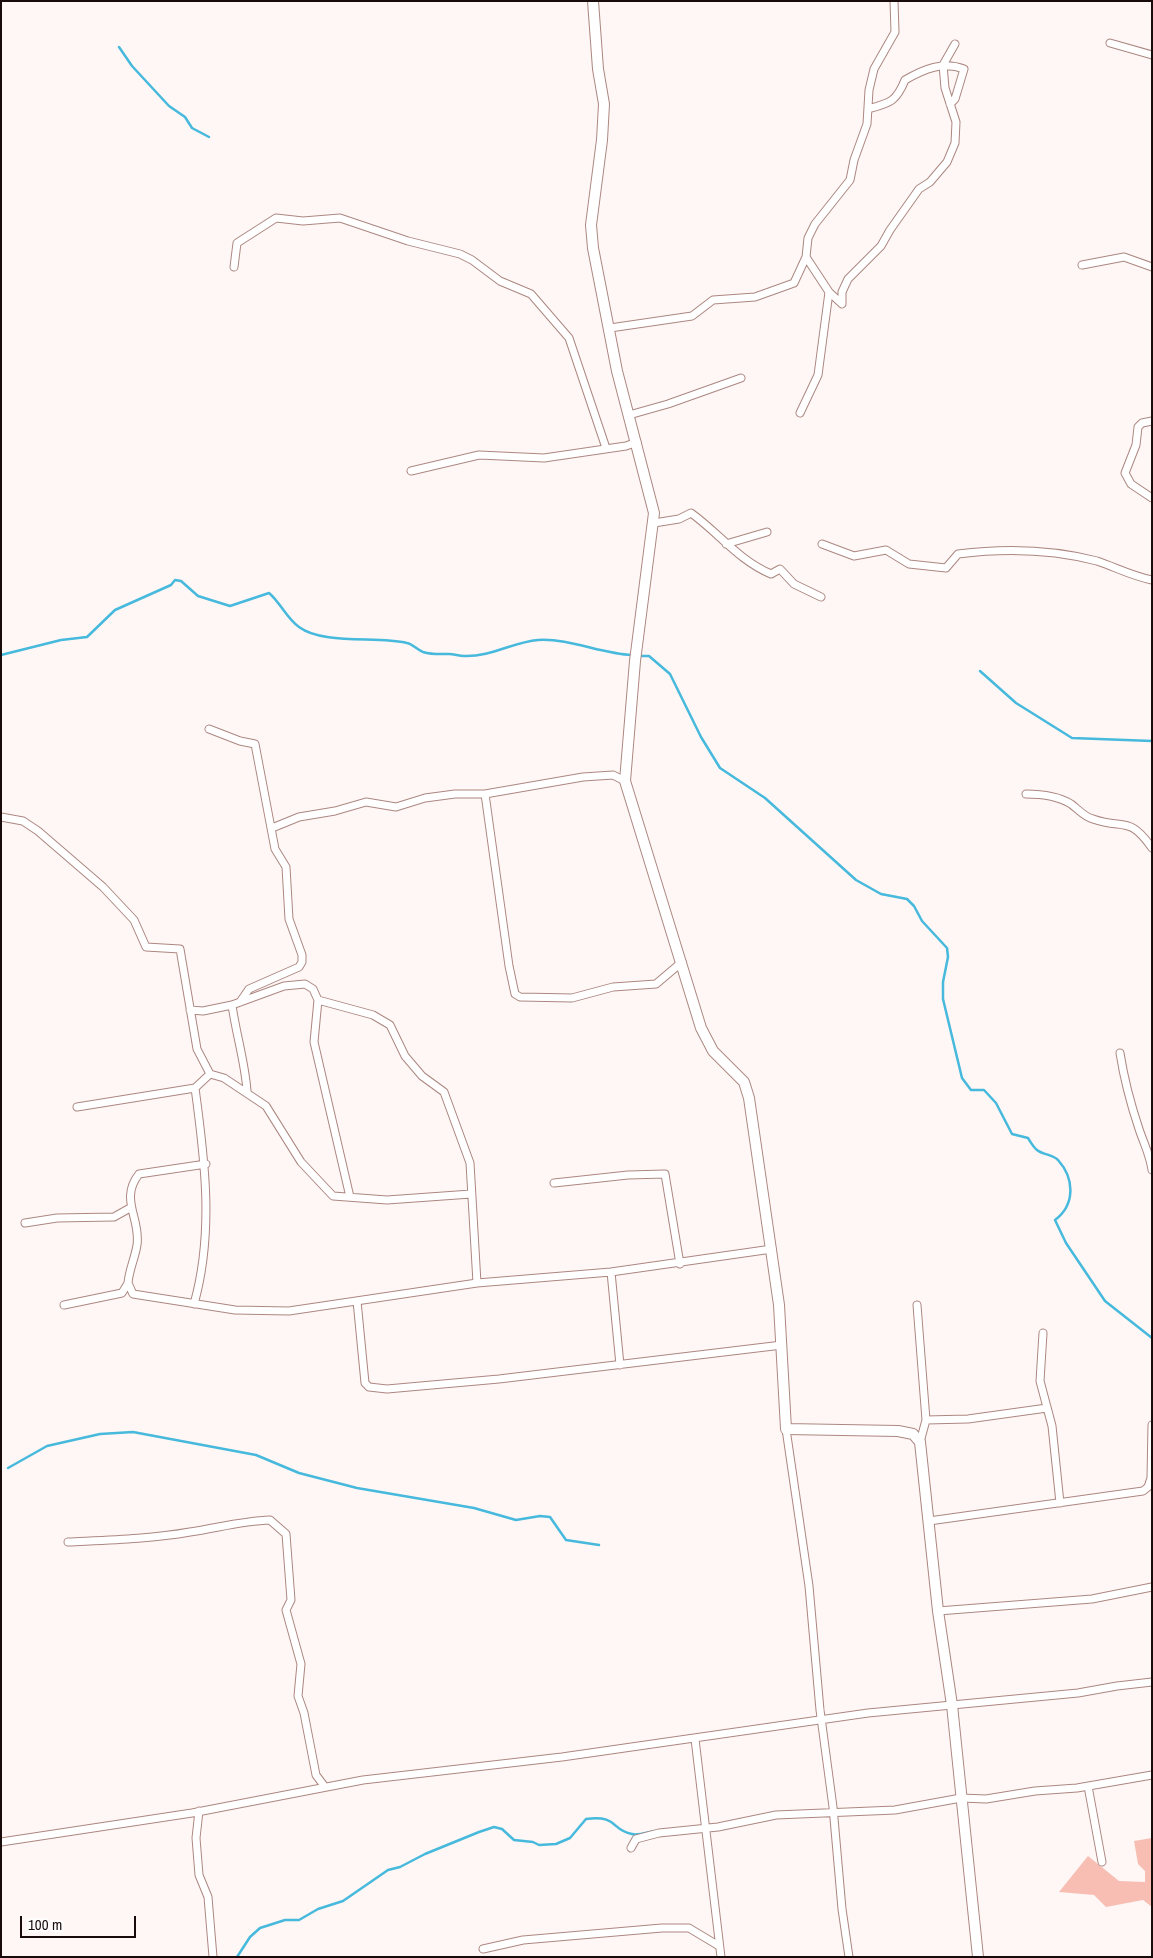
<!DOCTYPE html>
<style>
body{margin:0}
#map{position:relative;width:1153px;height:1958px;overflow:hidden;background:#fff7f5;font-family:"Archivo Narrow",sans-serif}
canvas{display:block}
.frame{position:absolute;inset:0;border:2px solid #180b09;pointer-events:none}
.scale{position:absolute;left:20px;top:1916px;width:116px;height:22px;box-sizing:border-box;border:2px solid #180b09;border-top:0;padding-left:6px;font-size:15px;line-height:18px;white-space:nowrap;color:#180b09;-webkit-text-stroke:4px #fff;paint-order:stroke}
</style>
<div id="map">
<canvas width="1153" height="1958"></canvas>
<div class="frame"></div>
<div class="scale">100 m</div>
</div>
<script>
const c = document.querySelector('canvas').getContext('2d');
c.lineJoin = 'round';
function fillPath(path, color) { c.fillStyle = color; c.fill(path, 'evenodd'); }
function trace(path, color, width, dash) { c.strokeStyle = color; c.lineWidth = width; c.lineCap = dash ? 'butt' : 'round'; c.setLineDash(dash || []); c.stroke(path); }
const green = new Path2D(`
 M1152,1838v69l-9,-7 -37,7 -12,-12 -35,-3 29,-36 31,25 26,1v-11l-7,-7 -4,-23z`);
const stream = new Path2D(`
 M119,47l13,19 37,40 16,11 7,11 17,9
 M1,655l60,-15 26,-3 28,-27 56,-25 4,-5 6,1 17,15 32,10 39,-13c11,9 18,26 30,34 24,18 78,9 108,16 6,1 10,7 16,9 10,3 17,2 26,2 5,0 10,2 15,2 27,1 49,-14 74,-16 32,-2 63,14 94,15
 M637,656h12l21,18 31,63 19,31 45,30 91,82 25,14 26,5 7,7 8,15 25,27 1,9 -5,25v17l19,79 9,12h13l12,13 16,31 16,4c2,3 5,9 9,12 6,5 15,4 21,10 17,19 17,45 -3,60l11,23 39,58 47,37
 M980,671l36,32 56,35 80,3
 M8,1468l39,-22 53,-12 33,-2 123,23 43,18 58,15 117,20 42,12 24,-4 10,1 16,23 33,5
 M237,1957l13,-20 10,-9 25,-8h14l19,-11 25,-8 45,-31 12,-3 25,-13 54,-22 15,-5 8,2 12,11 19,2 6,3 17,-1 14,-6 16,-19c33,-4 24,11 46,15 6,2 16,-2 23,-3`);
const street = new Path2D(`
 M1110,43l42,12
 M868,109c22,-6 28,-7 37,-29 19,-11 38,-19 59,-11l-9,30 -5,5
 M1082,265l42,-8 28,10
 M234,267l3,-24 39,-25 27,3 37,-3 68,23 52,13 12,6 28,21 31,13 38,44 37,110
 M829,292l13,12v-12l6,-13 33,-33 9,-16 29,-41 11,-7 17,-20 8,-19 1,-21 -11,-34 -2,-23 12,-21
 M610,328l82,-12 21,-16 42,-3 39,-14 12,-26
 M800,413l18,-38 11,-83 -23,-35 2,-19 7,-14 35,-44 4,-20 13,-36 2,-34 5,-21 21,-37 -1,-31
 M629,415l39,-11 73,-26
 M1152,421l-10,2 -4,4 -2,18 -11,28 6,11 21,14
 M411,471l68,-16 65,3 82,-12 11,-4
 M654,523l25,-4 12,-6c28,20 47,47 80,61l9,-5 14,15 27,13
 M726,544l41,-12
 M822,544l32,12 32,-6 23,14 37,4 12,-14c47,-6 93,-5 139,7 18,6 35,15 55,19
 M209,729l31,12 15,3 20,105 11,18 3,52 13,36v7l-3,5 -50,22 -9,13
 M485,794l24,172 6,28 5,3 52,1 41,-11 43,-3 26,-22
 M1026,794c15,0 32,2 45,10 7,5 13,13 22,15 31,11 36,-4 59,29
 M1,817l22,4 15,10 65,56 31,33 12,27 34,2 17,100 13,25 14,4 42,28 35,56 32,34 54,4 84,-6
 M272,828l27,-11 36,-6 31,-9 30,5 29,-9 30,-4h30l98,-17 30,-2 12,6
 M318,1000l55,15 17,10 15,31 17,20 22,16 26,71 7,120
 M232,1005c4,29 13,57 15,86
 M190,1010l13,1 29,-6 52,-19 21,-2 8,5 5,11 -4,42 36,155
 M1120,1053c4,26 11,52 19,76 5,15 11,26 13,41
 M77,1107l118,-19 15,-14
 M206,1164l-67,10c-20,25 2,45 -2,71 -2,13 -8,25 -9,38l5,11 102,16 54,1 188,-28 134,-11 161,-23
 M554,1183l74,-8 37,-1 15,90
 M25,1223l32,-5 57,-1 16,-9
 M611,1272l9,93
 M357,1301l8,82 4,4 18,2 112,-10 283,-34
 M194,1304c20,-71 11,-143 1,-216
 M64,1305l58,-12 6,-10
 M917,1305l9,115 -6,22
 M1043,1333l-3,48 12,45 8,77
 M926,1420l42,-1 79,-11
 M786,1429l23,157 11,124 13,97 9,102 7,48
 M929,1521l214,-30 5,-4 3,-9 1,-53
 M68,1542c41,-2 82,-3 122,-10 27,-4 52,-11 80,-12l16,14 5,66 -5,10 15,54 -3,32 6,17 12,62 9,12
 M938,1611l154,-12 60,-12
 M695,1739l26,218
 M1088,1786l14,76
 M199,1811l-3,27 3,37 9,22 5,60
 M1,1842l191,-29 171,-33 199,-23 306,-44 210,-20 39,-7 35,-4
 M631,1848l5,-9 23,-6 59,-6 58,-12 119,-5 66,-12 25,1 49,-8 42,-3 75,-13
 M483,1949l40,-9 139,-12h27l30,18`);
const secondary = new Path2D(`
 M593,1l5,68 6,35 -2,36 -11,85 2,23 24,123 37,142 -19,148 -10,120 76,247 12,23 31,31 5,16 30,207 7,124 112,2 15,3 7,8 18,169 14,94 26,252`);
fillPath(green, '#f8beb4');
trace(stream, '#46b9dc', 2.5);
trace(street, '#ac8781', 9);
trace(secondary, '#ac8781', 12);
trace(street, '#fff', 7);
trace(secondary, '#fff', 10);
</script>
